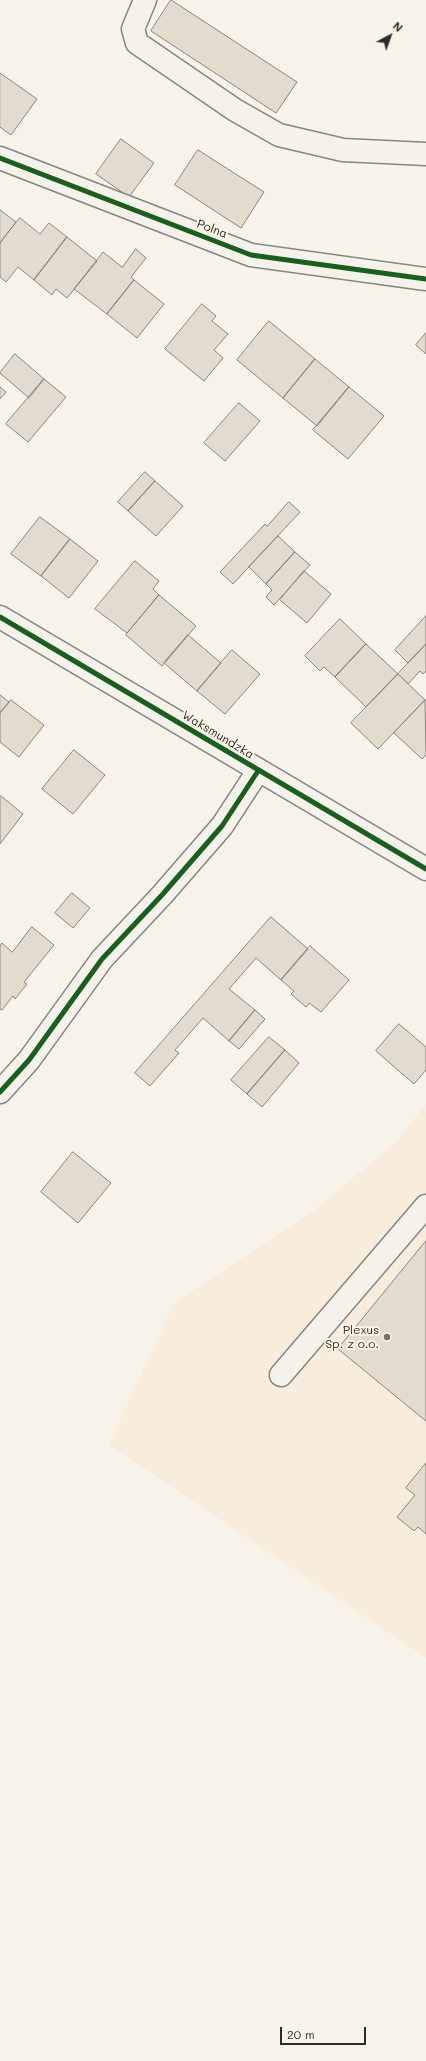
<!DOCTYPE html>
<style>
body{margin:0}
#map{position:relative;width:426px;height:2061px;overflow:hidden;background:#f7f3ea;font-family:Mali,sans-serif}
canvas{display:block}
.north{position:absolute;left:370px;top:16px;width:40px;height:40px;-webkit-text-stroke:3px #fcf5e5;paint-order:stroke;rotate:41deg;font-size:11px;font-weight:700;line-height:16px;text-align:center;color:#2b2b2b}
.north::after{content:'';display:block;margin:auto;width:14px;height:18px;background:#2b2b2b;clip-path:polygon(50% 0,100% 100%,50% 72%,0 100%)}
.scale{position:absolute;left:280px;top:2027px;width:86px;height:18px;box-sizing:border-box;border:2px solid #2b2b2b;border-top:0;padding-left:5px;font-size:12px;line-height:14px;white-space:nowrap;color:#2b2b2b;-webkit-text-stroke:3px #fcf5e5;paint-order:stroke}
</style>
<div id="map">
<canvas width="426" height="2061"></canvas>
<div class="north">N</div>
<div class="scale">20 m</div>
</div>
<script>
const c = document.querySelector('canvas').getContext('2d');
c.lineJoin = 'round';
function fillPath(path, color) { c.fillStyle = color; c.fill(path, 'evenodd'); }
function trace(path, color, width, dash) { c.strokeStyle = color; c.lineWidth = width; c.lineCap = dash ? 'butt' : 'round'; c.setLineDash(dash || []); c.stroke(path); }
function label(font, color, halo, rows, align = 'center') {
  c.font = font + ' Mali,sans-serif'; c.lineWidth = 4; c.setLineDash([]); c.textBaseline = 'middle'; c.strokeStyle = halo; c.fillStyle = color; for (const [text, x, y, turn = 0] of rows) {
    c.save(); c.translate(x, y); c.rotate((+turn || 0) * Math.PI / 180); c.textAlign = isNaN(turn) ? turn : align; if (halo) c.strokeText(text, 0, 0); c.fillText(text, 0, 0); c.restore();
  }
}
const built = new Path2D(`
 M426,1104v554l-317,-213 65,-142 138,-91 85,-71z`);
const building = new Path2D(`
 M171,0l126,82 -21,31 -125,-82z
 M0,73l37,26 -26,36 -11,-8z
 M121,139l33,24 -25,34 -33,-23z
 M198,150l66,42 -23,36 -66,-43z
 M0,210l16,12 -16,21z
 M20,218l20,16 9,-11 18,14 -33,43 -16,-13 -12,15 -6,-5v-34z
 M67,237l30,24 -30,37 -11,-9 -4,6 -18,-15z
 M136,249l10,9 -15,19 3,3 -27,34 -33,-25 29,-37 19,15z
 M134,280l30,24 -27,34 -30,-24z
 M202,304l14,12 -4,5 16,13 -14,16 9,8 -19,23 -39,-32z
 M269,321l46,38 -32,39 -46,-38z
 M426,333v21l-10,-9z
 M15,354l29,25 -15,19 -29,-25z
 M315,359l34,28 -32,39 -34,-28z
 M44,379l22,18 -38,45 -22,-18z
 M0,387l6,5 -6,7z
 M349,387l35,29 -36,43 -35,-29z
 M239,403l21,18 -35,40 -21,-18z
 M145,472l10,9 -27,30 -10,-9z
 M155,481l28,25 -27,30 -28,-25z
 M289,502l11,10 -67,72 -13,-12 45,-48 2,2z
 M40,517l30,22 -29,37 -30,-22z
 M278,536l17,16 -29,32 -17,-17z
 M70,539l28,22 -29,37 -28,-22z
 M295,552l15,13 -36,40 -8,-8 6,-7 -6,-6z
 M135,561l24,20 -6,8 6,6 -32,38 -32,-24z
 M304,571l27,23 -24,29 -27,-23z
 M159,595l37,31 -34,40 -36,-31z
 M426,616v28l-18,19 -13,-13z
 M340,619l26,25 -31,33 -11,-10 -4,4 -15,-15z
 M188,635l33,28 -24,28 -33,-28z
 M366,644l32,30 -32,33 -31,-30z
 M426,644v27l-3,3 -3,-3 -12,13 -10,-10z
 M232,650l28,24 -35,40 -28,-23z
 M398,674l27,26 -47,49 -27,-26z
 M0,695l9,7 -9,11z
 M11,700l33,25 -25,32 -19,-15v-29z
 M425,700l1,55 -4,4 -28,-26z
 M74,750l31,25 -32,39 -31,-25z
 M1,796l22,18 -23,30v-47z
 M72,893l18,15 -17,20 -18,-15z
 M271,917l37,32 -27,31 -25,-22 -27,31 26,21 -26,31 -26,-23 -28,32 4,3 -29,33 -15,-13z
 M32,927l22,18 -30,37 3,2 -12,15 -2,-3 -11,14 -2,-1v-63l2,-3 10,9z
 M310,946l39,34 -28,32 -12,-9 -3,4 -15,-13 3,-3 -13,-11z
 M255,1010l10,9 -26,30 -10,-8z
 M399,1024l27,23v23l-12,14 -38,-33z
 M269,1037l16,13 -38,44 -16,-14z
 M285,1050l14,13 -37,44 -15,-13z
 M73,1152l38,31 -33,40 -37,-31z
 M426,1241v180l-88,-72z
 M426,1463v71l-8,-7 -4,4 -17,-14 18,-22 -9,-7z`);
const minor = new Path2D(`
 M145,0l-12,29 4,14 98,67 44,25 64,15 83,4
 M0,158l251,97 175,24
 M0,617l426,252
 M0,1092l29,-32 73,-101 60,-64 60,-69 36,-55
 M281,1375l145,-169`);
const cycleway = new Path2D(`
 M0,158l251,97 175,24
 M0,617l426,252
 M0,1092l29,-32 73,-101 60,-64 60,-69 36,-55`);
const markers = [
 [387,1337,4,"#72716e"]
];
const streetNames = [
 ["Polna",212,229,21],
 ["Waksmundzka",218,735,31]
];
const poiNames = [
 ["Plexus",379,1330],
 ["Sp. z o.o.",379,1344]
];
fillPath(built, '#f8eddc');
fillPath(building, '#e4dbcf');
trace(building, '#878581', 1);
trace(minor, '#878581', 25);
trace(minor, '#f5f2ec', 22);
trace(cycleway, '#1b5e20', 5);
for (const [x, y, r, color] of markers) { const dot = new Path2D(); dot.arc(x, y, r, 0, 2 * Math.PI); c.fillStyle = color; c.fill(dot); trace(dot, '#fcf5e5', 1.5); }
label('12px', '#2b2b2b', '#fcf5e5', streetNames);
label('12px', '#2b2b2b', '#fcf5e5', poiNames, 'right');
</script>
